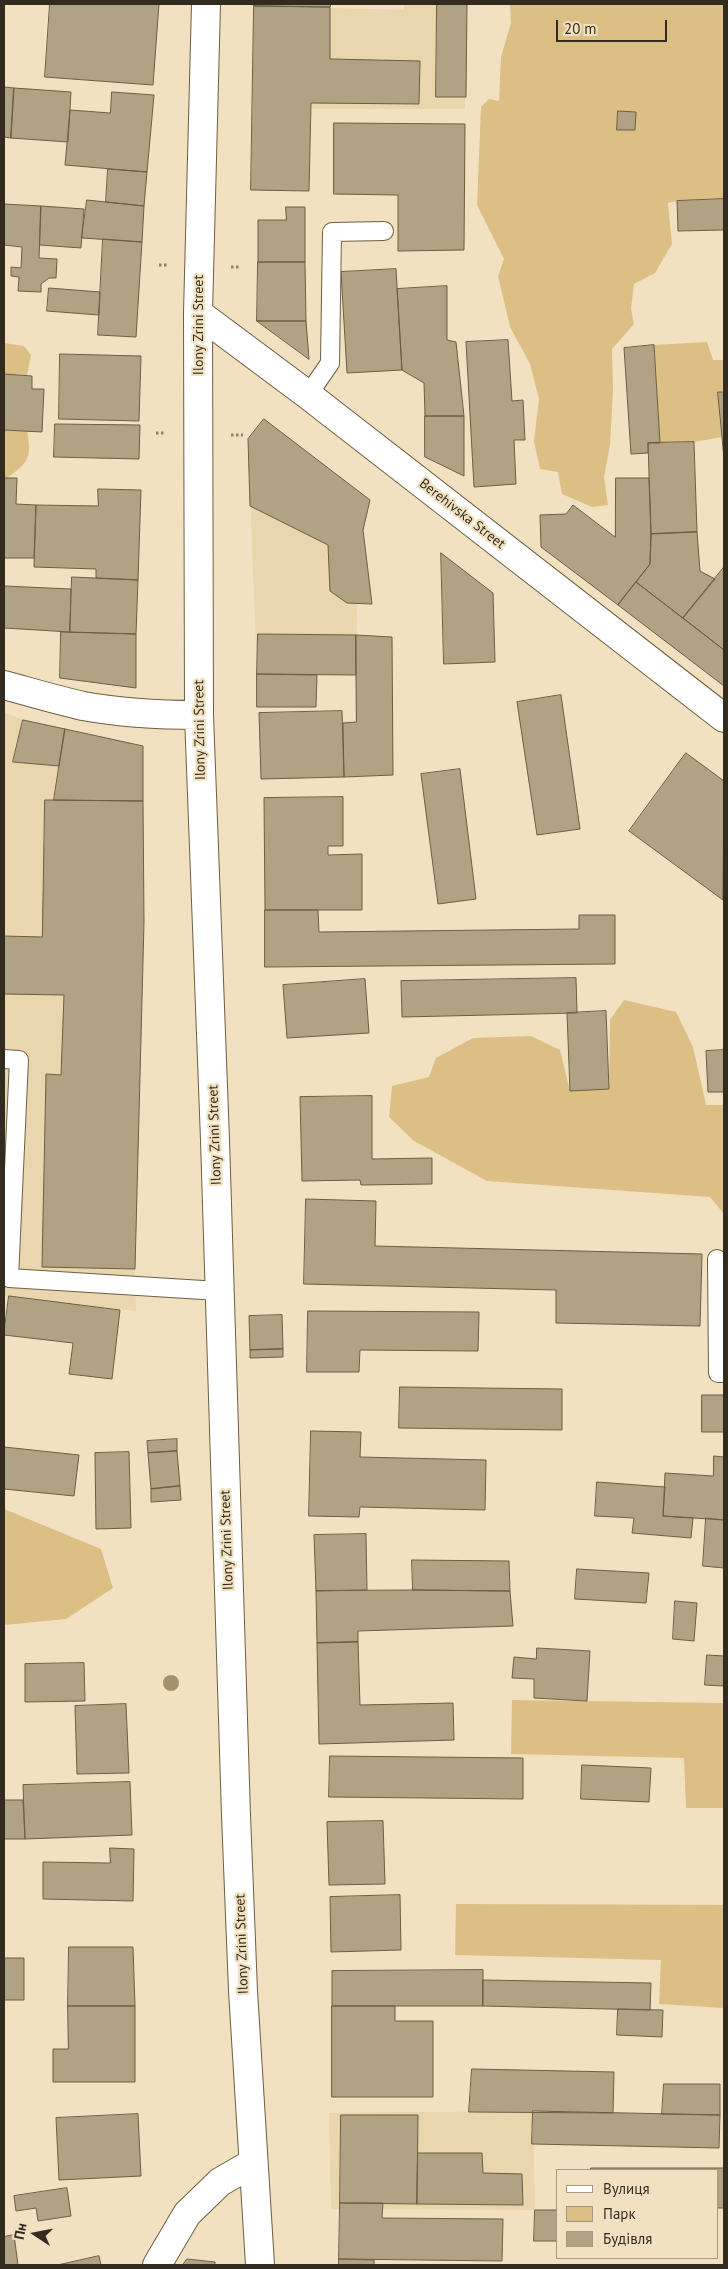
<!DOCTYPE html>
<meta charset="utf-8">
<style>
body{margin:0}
#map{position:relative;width:728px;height:2269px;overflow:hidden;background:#f2e1c1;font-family:"PT Sans",sans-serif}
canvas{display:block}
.frame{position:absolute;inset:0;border:5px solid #322c20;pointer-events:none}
.legend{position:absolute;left:556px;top:2169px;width:162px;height:90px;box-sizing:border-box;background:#f2e1c1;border:1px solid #a59981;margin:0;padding:6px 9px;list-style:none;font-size:15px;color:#322c20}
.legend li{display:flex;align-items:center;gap:10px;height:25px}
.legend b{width:25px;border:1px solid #a59981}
.north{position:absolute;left:10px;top:2209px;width:50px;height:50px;-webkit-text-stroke:4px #f2e1c1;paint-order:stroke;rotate:281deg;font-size:14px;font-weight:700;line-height:20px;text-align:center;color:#322c20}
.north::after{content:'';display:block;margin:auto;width:18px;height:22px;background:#322c20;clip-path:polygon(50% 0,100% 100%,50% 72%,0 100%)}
.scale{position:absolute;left:556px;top:20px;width:111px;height:22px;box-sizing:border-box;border:2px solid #322c20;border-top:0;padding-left:6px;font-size:15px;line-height:18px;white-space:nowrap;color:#322c20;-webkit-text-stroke:4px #f2e1c1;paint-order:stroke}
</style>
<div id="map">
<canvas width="728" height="2269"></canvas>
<div class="frame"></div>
<ul class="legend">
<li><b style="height:6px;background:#fff"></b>Вулиця</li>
<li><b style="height:14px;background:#dcbf84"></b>Парк</li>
<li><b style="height:14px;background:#b1a283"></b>Будівля</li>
</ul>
<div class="north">Пн</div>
<div class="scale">20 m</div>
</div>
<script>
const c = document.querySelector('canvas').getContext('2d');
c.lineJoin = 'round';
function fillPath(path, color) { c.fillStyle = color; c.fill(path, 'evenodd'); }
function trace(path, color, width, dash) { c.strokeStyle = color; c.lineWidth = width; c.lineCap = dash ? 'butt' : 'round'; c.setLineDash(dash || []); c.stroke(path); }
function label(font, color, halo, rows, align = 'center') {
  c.font = font + ' "PT Sans",sans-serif'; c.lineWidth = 4.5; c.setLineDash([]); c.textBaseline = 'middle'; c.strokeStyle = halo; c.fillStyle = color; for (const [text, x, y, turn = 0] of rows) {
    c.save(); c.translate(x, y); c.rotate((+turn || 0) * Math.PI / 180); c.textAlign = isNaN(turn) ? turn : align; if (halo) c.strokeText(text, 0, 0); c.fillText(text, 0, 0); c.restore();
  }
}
const built = new Path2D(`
 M404,4h63l-2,105h-212l1,-103 150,4z
 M264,419l106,81 -7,30 9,74 -15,-1 -1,72 -99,-1 -9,-235z
 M4,712l19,8 42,9 -10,71 88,1 1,121 -9,347 1,42 -132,-15z
 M533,2111l2,99 -204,-1 -2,-96z`);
const green = new Path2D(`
 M510,4h214v195l-47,2 -9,2 4,41 -17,29 -21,11 -3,25 3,15 -22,25 1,41 -3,55 -6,32 4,28 -16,2 -30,-13 -4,-22 -18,-3 -6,-28 5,-42 -9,-35 -20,-37 -12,-51 6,-17 -27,-54 4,-98 8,-8 10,2 2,-44 10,-34z
 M707,342l6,18h11v32h-5l3,45 -28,5 -34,1 -6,-98z
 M4,343l20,3 7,9 -4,20 -23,-1z
 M4,430l23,1c5,27 2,31 -20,47h-3z
 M624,1000l52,12 17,35 13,58h18v109l-14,-17 -223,-16 -73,-40 -25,-24 3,-31 37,-9 7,-19 37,-20 58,-2 29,14 10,41 39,-2 1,-69z
 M4,1509l97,40 12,39 -47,31 -62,6z
 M512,1700l212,3v105h-38l-2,-50 -173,-4z
 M456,1904l268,1v103l-65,-4 2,-44 -206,-5z`);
const building = new Path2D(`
 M50,4h109l-6,81 -108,-8z
 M254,4h77l-1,3 -76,-1z
 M437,4h30l-1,93h-30z
 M254,6l76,1v52l90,2 -1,43 -108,-1 -2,88 -58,-1z
 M4,87l10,1 -3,50 -7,-1z
 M14,88l57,4 -3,50 -57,-4z
 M112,92l42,3 -7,77 -82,-7 5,-55 40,3z
 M618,111l18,1 -1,18h-18z
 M334,123l131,1 -1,126 -66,1v-56l-64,-1z
 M108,169l39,3 -3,34 -38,-4z
 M724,199v31l-46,1 -1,-30z
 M87,200l57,6 -2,36 -60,-4z
 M4,204l37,2 -2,52 18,1 -1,19h-7l-8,6v8l-23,-1 1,-14 -8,-1v-9l10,1 1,-21 -18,-2z
 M41,206l43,3 -3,39 -41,-3z
 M286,207h19v55h-47v-42h28z
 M103,239l39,3 -6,95 -38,-2z
 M258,262h47l1,59h-49z
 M396,269l6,101 -55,3 -6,-101z
 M447,286v54l9,2 8,74h-39l-1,-33 -22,-13 -5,-81z
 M49,288l51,4 -1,23 -52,-4z
 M257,321h49l3,38z
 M508,340l4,61 11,-1 2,40h-11l2,44 -42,3 -8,-145z
 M654,345l6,98h-12v10l-17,1 -7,-106z
 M60,354l81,2 -2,65 -80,-2z
 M4,374l28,2v13h12l-2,43 -38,-2z
 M718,392h6v67l-2,-22z
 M425,416h39v60l-39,-19z
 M264,419l106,81 -7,30 9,74 -25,-1 -17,-12 -2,-46 -78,-39 -2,-67z
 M55,424l85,1 -1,34 -85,-2z
 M694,442l3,90 -46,2 -3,-91z
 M4,478h13l-1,26 20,1 -2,53h-30z
 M616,478h33l2,56 -1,30 -32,41 -77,-58 -1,-32 26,-1 7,-9 42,32z
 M98,489l43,1 -3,90 -42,-2v-9l-62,-2 2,-62 62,1z
 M697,532l3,39 15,8 -32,39 -47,-36 14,-18 1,-30z
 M441,553l52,40 2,69 -51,2z
 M724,567v83l-41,-32z
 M72,577l66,3 -2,54 -66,-2z
 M636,582l88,68v36l-106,-81z
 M4,586l67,3 -1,43 -66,-4z
 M61,632l75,2v54l-76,-10z
 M258,634l98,1v40l-99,-1z
 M356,635l36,2 1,138 -49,2 -1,-54 13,-1z
 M257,674l60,1 -1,32h-59z
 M561,695l19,134 -43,6 -20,-133z
 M342,711l2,66 -83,2 -2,-66z
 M23,720l42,9 -6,37 -46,-4z
 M65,729l78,17v55l-89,-1z
 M686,753l38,28 -1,119 -94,-69z
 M460,769l16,130 -38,5 -17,-130z
 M343,797v49h-15v9l34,-1v56h-97l-1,-112z
 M45,800l98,1 1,121 -9,347 -93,-2 4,-193 15,1 3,-80 -60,-1v-58l38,1z
 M265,910h53l1,22 260,-3v-14h36v49l-350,3z
 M576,978l1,35 -175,4 -1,-36z
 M365,979l4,54 -82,5 -4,-53z
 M606,1011l3,78 -39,2 -3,-78z
 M724,1050v42h-16l-2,-41z
 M372,1096v63l60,-1v26l-71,1 -1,-5 -58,1 -2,-84z
 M306,1199l70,2 -1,45 327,8 -2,72 -144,-3v-33l-252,-6z
 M9,1296l111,14 -8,69 -43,-5 4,-31 -69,-8z
 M308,1311l171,1 -1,39 -118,-1 -1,22h-52z
 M282,1315l1,34 -33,1 -1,-34z
 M283,1349v8l-33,1v-8z
 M400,1387l162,2v41l-163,-2z
 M702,1395h22v37h-22z
 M311,1431l50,1 -1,25 126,3 -1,50 -125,-3 -1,10 -50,-1z
 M177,1439v12l-29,2 -1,-12z
 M4,1447l75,8 -5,41 -70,-7z
 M177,1451l3,35 -29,3 -3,-36z
 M129,1452l2,76 -35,1 -1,-76z
 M714,1456l10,1v63l-61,-4 2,-43 48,3z
 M597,1482l68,5 -2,29 30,2 -2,20 -59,-5 2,-15 -39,-2z
 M180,1486l1,14 -30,2v-13z
 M706,1518l18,2v48l-21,-2z
 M366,1534l1,56 -51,1 -2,-56z
 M412,1560l97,1 1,30 -97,-1z
 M577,1569l72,4 -3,30 -71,-4z
 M413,1590l97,1 3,35 -155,5v11l-41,1 -1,-52z
 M675,1601l22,2 -3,38 -21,-2z
 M358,1642l2,63 93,-2 1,37 -135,4 -2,-101z
 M537,1648l53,3 -3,50 -53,-3v-19l-22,-1 2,-21 22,2z
 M707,1655l17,1v30l-19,-1z
 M84,1663l1,38 -60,1v-38z
 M126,1704l3,69 -52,1 -2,-68z
 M330,1756l193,2v41l-194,-2z
 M582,1765l69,3 -2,34 -68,-3z
 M130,1782l2,53 -107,4 -2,-54z
 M4,1800h19l2,39h-21z
 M383,1821l2,63 -56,1 -2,-63z
 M110,1848l24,1 -1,52 -90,-2v-37l67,1z
 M400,1895l1,55 -70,2 -1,-55z
 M69,1947h64l2,59h-67z
 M4,1958h20v42h-20z
 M483,1970v36h-151v-35z
 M483,1980l168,3 -1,27 -167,-4z
 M68,2006h67v76h-82v-33h15z
 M332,2006h63v15h38v76h-101z
 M618,2009l45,1 -1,27 -45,-2z
 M472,2069l142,3 -1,41 -144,-1z
 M664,2084h56v31l-58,-1z
 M533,2111l187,4 -1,33 -187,-4z
 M138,2114l3,62 -82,4 -3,-62z
 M341,2115h77l-1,89 -77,-1z
 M418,2153h64l1,20 39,1 1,31 -106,-1z
 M591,2168h133v40h-7v-38h-126z
 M67,2188l4,28 -33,5 -2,-13 -20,3 -2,-15z
 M340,2203h43l-1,15 121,1 -1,42 -163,-2z
 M535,2210h22v31h-23z
 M14,2235l4,30h-14v-28z
 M99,2256l2,9h-43z
 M187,2259l28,3v3h-32z
 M339,2259l35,1v5h-35z`);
const path = new Path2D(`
 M159,265h8
 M231,267h9
 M156,433h9
 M231,435h12`);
const lane = new Path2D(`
 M308,395l22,-32 2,-131 52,-1
 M4,1059l15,1 -10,218 210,13
 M717,1259l1,114h6`);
const secondary = new Path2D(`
 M206,4l-8,309 1,402 16,425 21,675 7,176 17,274
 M198,313l110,82 416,323
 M4,685c26,7 52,15 79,21 38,7 76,9 116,9
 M157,2265l30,-51 33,-32 33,-19`);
const trees = [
 [171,1683]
];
const streetNames = [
 ["Ilony Zrini Street",199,325,-90],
 ["Berehivska Street",462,514,38],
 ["Ilony Zrini Street",200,730,-91],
 ["Ilony Zrini Street",215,1135,-92],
 ["Ilony Zrini Street",227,1540,-92],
 ["Ilony Zrini Street",242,1944,-92]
];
fillPath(built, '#e9d5ae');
fillPath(green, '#dcbf84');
fillPath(building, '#b1a283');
trace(building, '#6c5e41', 1);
trace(lane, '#6d5f42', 20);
trace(secondary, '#6d5f42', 30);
trace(path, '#8c816b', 3, [2.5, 2.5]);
trace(lane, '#fff', 18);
trace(secondary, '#fff', 28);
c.fillStyle = '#a3916c';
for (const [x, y] of trees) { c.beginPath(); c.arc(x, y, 8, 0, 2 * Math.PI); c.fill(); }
label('14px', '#322c20', '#f2e1c1', streetNames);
</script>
